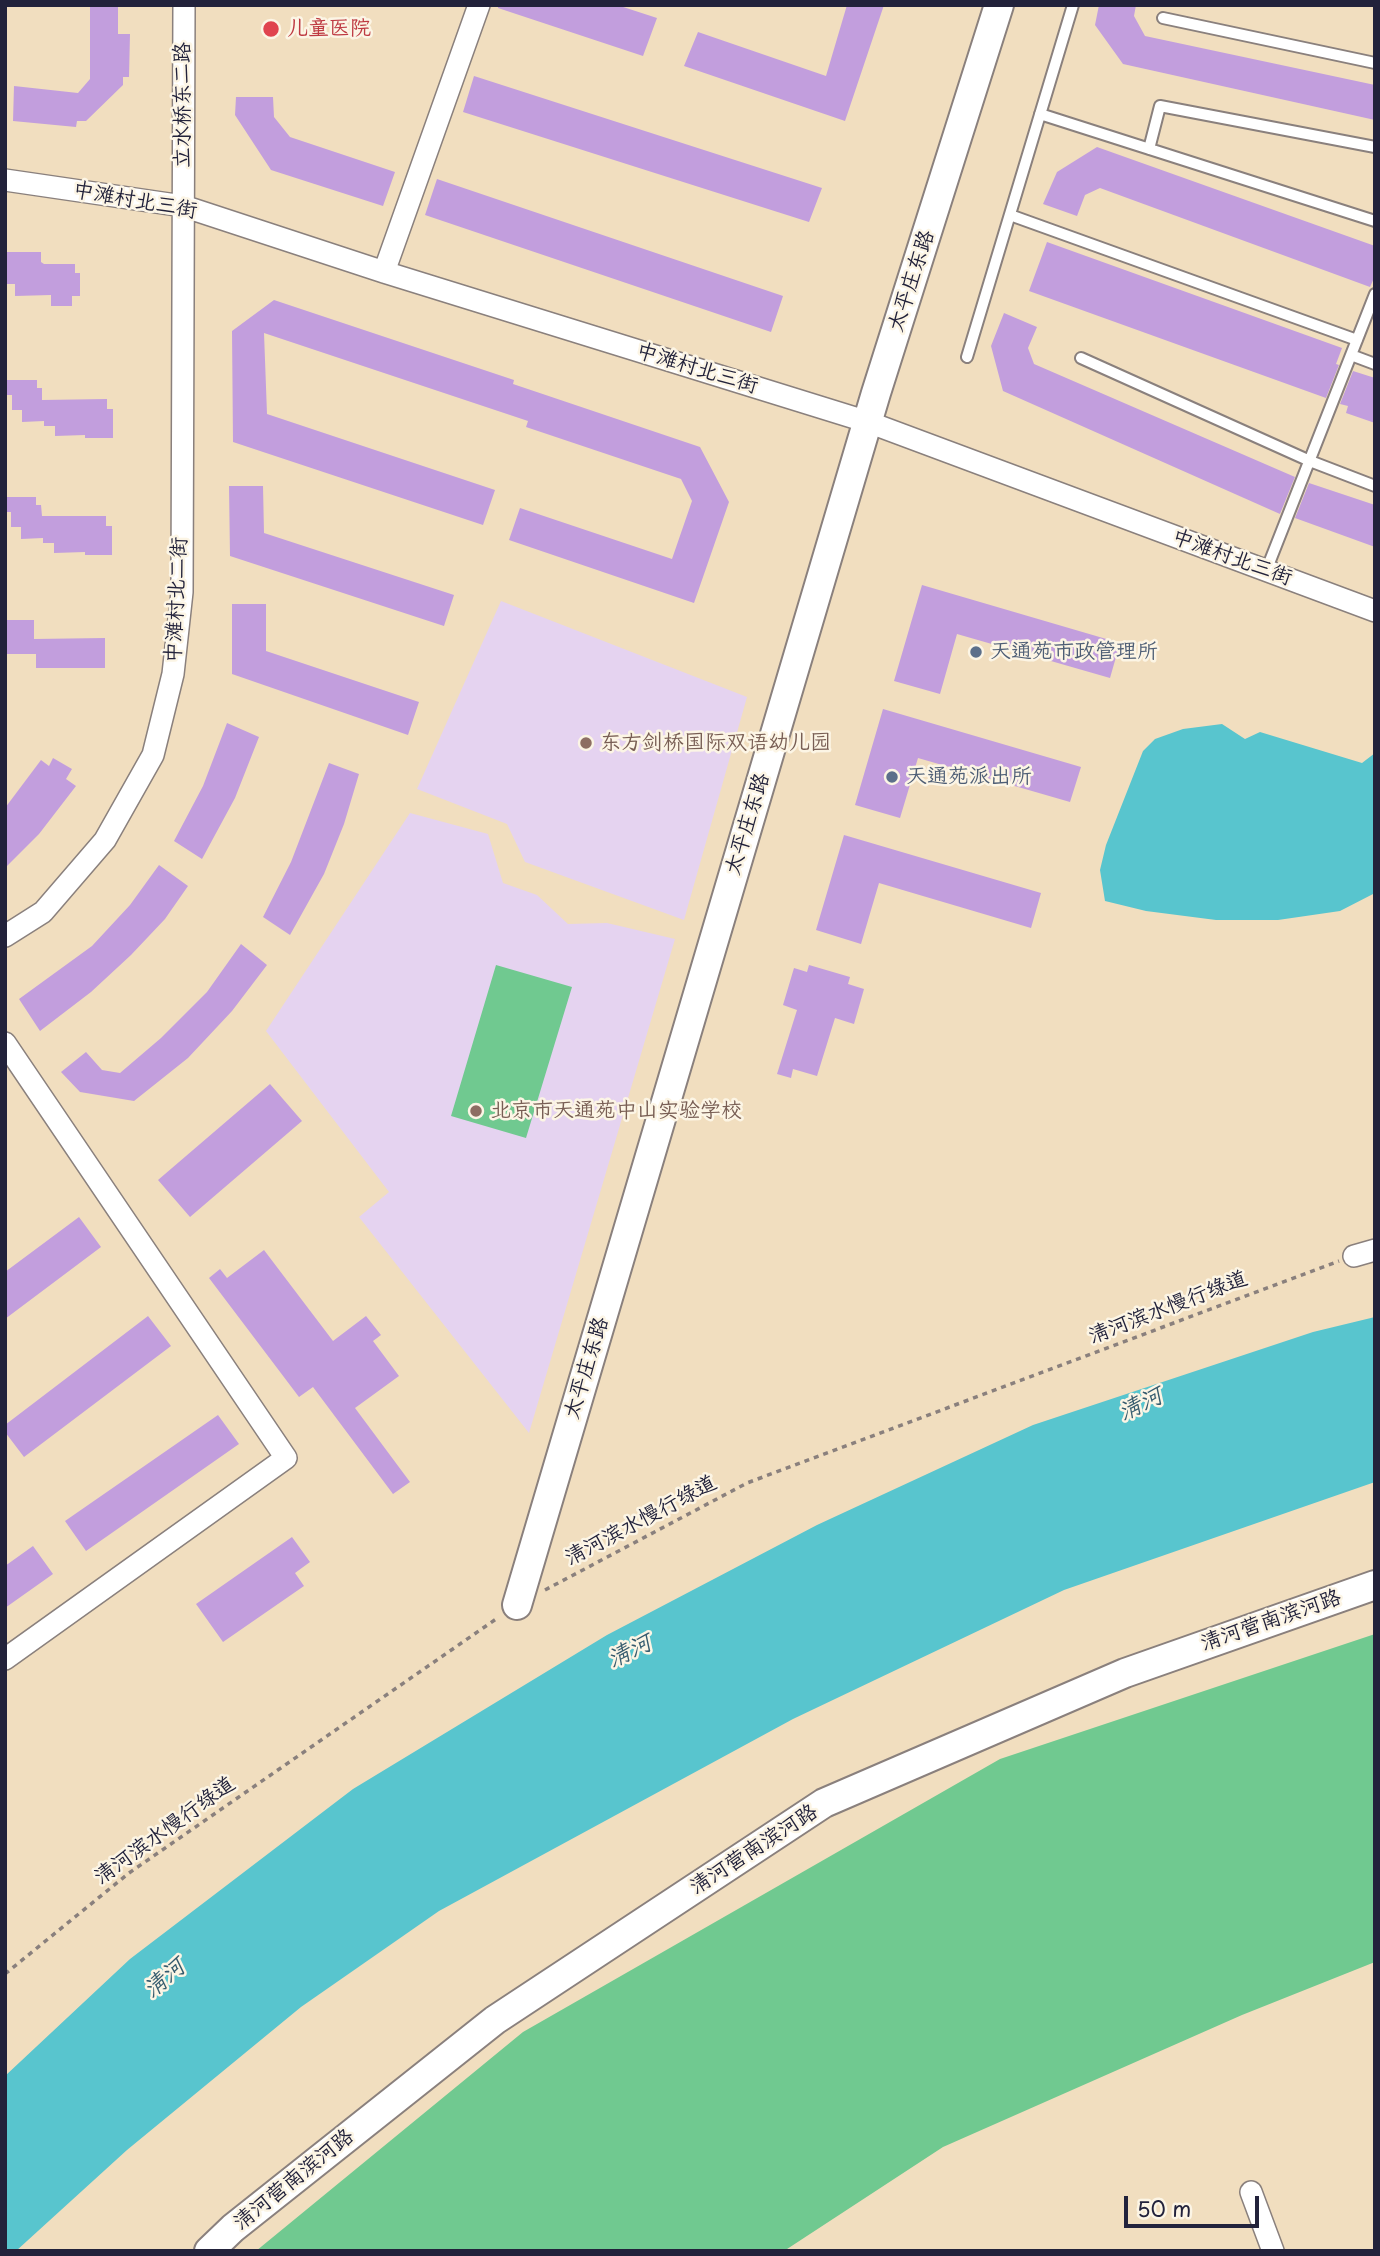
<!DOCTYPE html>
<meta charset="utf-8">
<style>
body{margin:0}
#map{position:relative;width:1380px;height:2256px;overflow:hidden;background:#f1debf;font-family:"Playpen Sans",sans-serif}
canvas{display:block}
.frame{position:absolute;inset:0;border:7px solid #22223b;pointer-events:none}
.scale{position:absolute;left:1124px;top:2196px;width:135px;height:32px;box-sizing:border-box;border:4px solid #22223b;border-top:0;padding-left:9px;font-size:21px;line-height:24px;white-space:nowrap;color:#22223b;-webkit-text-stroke:5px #fcf5e5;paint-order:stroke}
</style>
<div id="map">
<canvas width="1380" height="2256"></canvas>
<div class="frame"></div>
<div class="scale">50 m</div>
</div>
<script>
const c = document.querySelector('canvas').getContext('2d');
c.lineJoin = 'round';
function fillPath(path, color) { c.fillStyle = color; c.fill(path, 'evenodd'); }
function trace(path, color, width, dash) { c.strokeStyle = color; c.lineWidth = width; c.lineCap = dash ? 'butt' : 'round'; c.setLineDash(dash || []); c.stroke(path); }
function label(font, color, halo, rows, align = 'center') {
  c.font = font + ' "Playpen Sans","LXGW WenKai TC",sans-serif'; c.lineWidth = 5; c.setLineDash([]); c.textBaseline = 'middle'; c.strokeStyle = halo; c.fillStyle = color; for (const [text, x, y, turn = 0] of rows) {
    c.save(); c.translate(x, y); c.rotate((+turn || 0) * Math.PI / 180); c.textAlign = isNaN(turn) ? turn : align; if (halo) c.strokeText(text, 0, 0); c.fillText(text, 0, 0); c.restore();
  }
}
const built = new Path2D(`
 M501,601l246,96 -63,223 -159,-58 -18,-38 -90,-35z
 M410,813l78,21 15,49 34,12 31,29 39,-1 68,16 -146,494 -170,-216 30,-25 -123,-161z`);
const green = new Path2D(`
 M496,965l76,22 -46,151 -75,-22z
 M1375,1634v328l-133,53 -299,132 -159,104h-528l267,-219 477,-273z`);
const water = new Path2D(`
 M1222,724l23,15 15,-7 102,31 13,-10v140l-35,18 -62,9h-62l-70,-9 -41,-10 -5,-31 6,-25 37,-94 12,-12 28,-10z
 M1375,1317v165l-311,108 -271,129 -354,192 -138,96 -174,143 -111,101h-11v-175l125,-117 223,-170 254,-154 210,-110 216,-100 280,-93z`);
const building = new Path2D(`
 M90,5h28v29h12l-1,43h-6v8l-37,36h-9l-1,6 -63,-6 1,-35 64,7 12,-14z
 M498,5h119l40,13 -14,38 -145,-48z
 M847,5h37l-39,116 -161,-55 14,-34 128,44z
 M1099,5h37l-2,11 11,20 230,49v35l-252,-56 -28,-39z
 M474,76l348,112 -13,34 -346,-110z
 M236,97h37l1,20 16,20 105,35 -12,34 -112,-36 -36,-55z
 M1097,147l278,99v30l-5,11 -270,-99 -15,7 -8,21 -34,-12 14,-32z
 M437,179l346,117 -12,36 -346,-117z
 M1047,242l295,106 -6,16 3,1 -13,33 -297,-107z
 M5,252h36v10l3,2h31v9h5v23h-8v10h-21v-11l-36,1v-12h-10z
 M274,300l240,80 -1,4 187,63 29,55 -35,101 -185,-63 11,-32 152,51 20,-58 -11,-22 -155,-52 2,-6 -264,-88 3,81 228,76 -12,35 -250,-83 -1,-111z
 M1004,313l33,14 -9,21 6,16 261,113 -15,37 -277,-123 -12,-45z
 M1353,371l22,7v45l-29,-10 2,-7 -8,-2z
 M5,380h32v8h5v12l65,-1v10h6v29h-28v-3l-30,1v-10h-11v-5l-22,1v-12h-10v-15h-7z
 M1309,483l66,22v42l-80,-29z
 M229,486h34l1,47 190,62 -10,31 -214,-70z
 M5,497h31v8h5l1,11h64v10h6v29h-27v-3l-31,1v-10h-11v-5l-22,1v-12h-10v-15h-6z
 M922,585l198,58 -10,35 -153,-44 -17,60 -46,-13z
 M232,604h34v47l153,51 -11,33 -176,-61z
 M5,620h29v19l71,-1v30h-69v-14h-31z
 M883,709l198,58 -11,35 -152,-44 -18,60 -45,-13z
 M227,723l32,14 -24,61 -33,61 -28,-18 29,-55z
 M53,758l19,11 -6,10 10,7 -37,48 -34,34v-60l36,-48 8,6z
 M329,763l30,11 -15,50 -20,50 -34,61 -27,-18 28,-55z
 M844,835l197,58 -10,35 -152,-45 -18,61 -45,-14z
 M159,865l29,21 -23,33 -34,36 -40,37 -51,39 -21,-32 73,-53 38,-41z
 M241,944l26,21 -35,46 -44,47 -54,43 -54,-9 -19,-20 25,-20 16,18 18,3 41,-35 46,-46z
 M809,965l41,12 -2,7 16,5 -10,35 -19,-6 -18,58 -24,-7 -2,9 -14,-4 20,-64 -14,-5 11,-37 13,4z
 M270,1084l32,37 -112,96 -32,-37z
 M79,1217l22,30 -96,72v-47z
 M264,1250l69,91 33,-25 15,19 -8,6 26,35 -44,32 55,74 -17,12 -80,-107 -14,10 -90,-119 11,-9 7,9z
 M148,1316l23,30 -147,111 -19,-25v-7z
 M218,1415l21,29 -153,107 -21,-30z
 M292,1537l18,25 -15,11 9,13 -81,56 -27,-38z
 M33,1546l20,28 -48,34v-42z`);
const path = new Path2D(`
 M545,1590l202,-107 592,-222
 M5,1974l124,-101 370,-256`);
const service = new Path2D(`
 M1163,18l212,45
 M1040,114l335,107
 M1149,149l11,-43 215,41
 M1010,215l347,125
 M1351,355l24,9
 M967,357l106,-352
 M1081,358l229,103 65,25
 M1266,571l109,-277`);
const minor = new Path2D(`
 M5,180l178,26 201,66 484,150 507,189
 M384,272l95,-267
 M5,936l38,-24 62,-72 48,-85 20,-81 9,-82 2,-587
 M5,1043l281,415 -281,201
 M1354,1256l21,-6
 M1251,2192l22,59`);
const tertiary = new Path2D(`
 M517,1605l359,-1212 123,-388
 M209,2251l24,-23 262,-208 329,-217 301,-130 250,-88`);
const markers = [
 [271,29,9,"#e0444e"],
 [976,652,7,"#5c6f8a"],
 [586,743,7,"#8d6e63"],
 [892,777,7,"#5c6f8a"],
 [476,1111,7,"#8d6e63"]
];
const healthNames = [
 ["儿童医院",287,29]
];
const streetNames = [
 ["立水桥东二路",183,105,-90],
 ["中滩村北三街",135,201,10],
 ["太平庄东路",912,281,-72],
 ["中滩村北三街",697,369,17],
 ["中滩村北三街",1232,558,20],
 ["中滩村北二街",177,600,-87],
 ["太平庄东路",748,824,-73],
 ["清河滨水慢行绿道",1168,1308,-21],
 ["太平庄东路",587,1368,-73],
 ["清河滨水慢行绿道",641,1521,-28],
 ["清河营南滨河路",1271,1621,-19],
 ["清河滨水慢行绿道",165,1831,-36],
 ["清河营南滨河路",754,1850,-33],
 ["清河营南滨河路",294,2180,-39]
];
const serviceNames = [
 ["天通苑市政管理所",990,652],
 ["天通苑派出所",906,777]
];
const educationNames = [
 ["东方剑桥国际双语幼儿园",600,743],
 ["北京市天通苑中山实验学校",490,1111]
];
const waterNames = [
 ["清河",1141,1405,-26],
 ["清河",630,1652,-26],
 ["清河",165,1979,-40]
];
fillPath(built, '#e5d3f0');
fillPath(green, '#70c990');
fillPath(water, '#58c5ce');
fillPath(building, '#c29edd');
trace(service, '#8a807d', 14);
trace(minor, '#8a807d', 24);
trace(tertiary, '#8a807d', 32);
trace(path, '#8a807d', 3.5, [5, 5]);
trace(service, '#fff', 10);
trace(minor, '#fff', 21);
trace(tertiary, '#fff', 28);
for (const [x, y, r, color] of markers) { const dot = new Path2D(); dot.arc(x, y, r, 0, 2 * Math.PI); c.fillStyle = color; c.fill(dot); trace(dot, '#fcf5e5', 2.5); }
label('21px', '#be3a42', '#fcf5e5', healthNames, 'left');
label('21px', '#22223b', '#fcf5e5', streetNames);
label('21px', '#4e5e75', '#fcf5e5', serviceNames, 'left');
label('21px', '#785e54', '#fcf5e5', educationNames, 'left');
label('italic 23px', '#355b6e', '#fcf5e5', waterNames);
</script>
